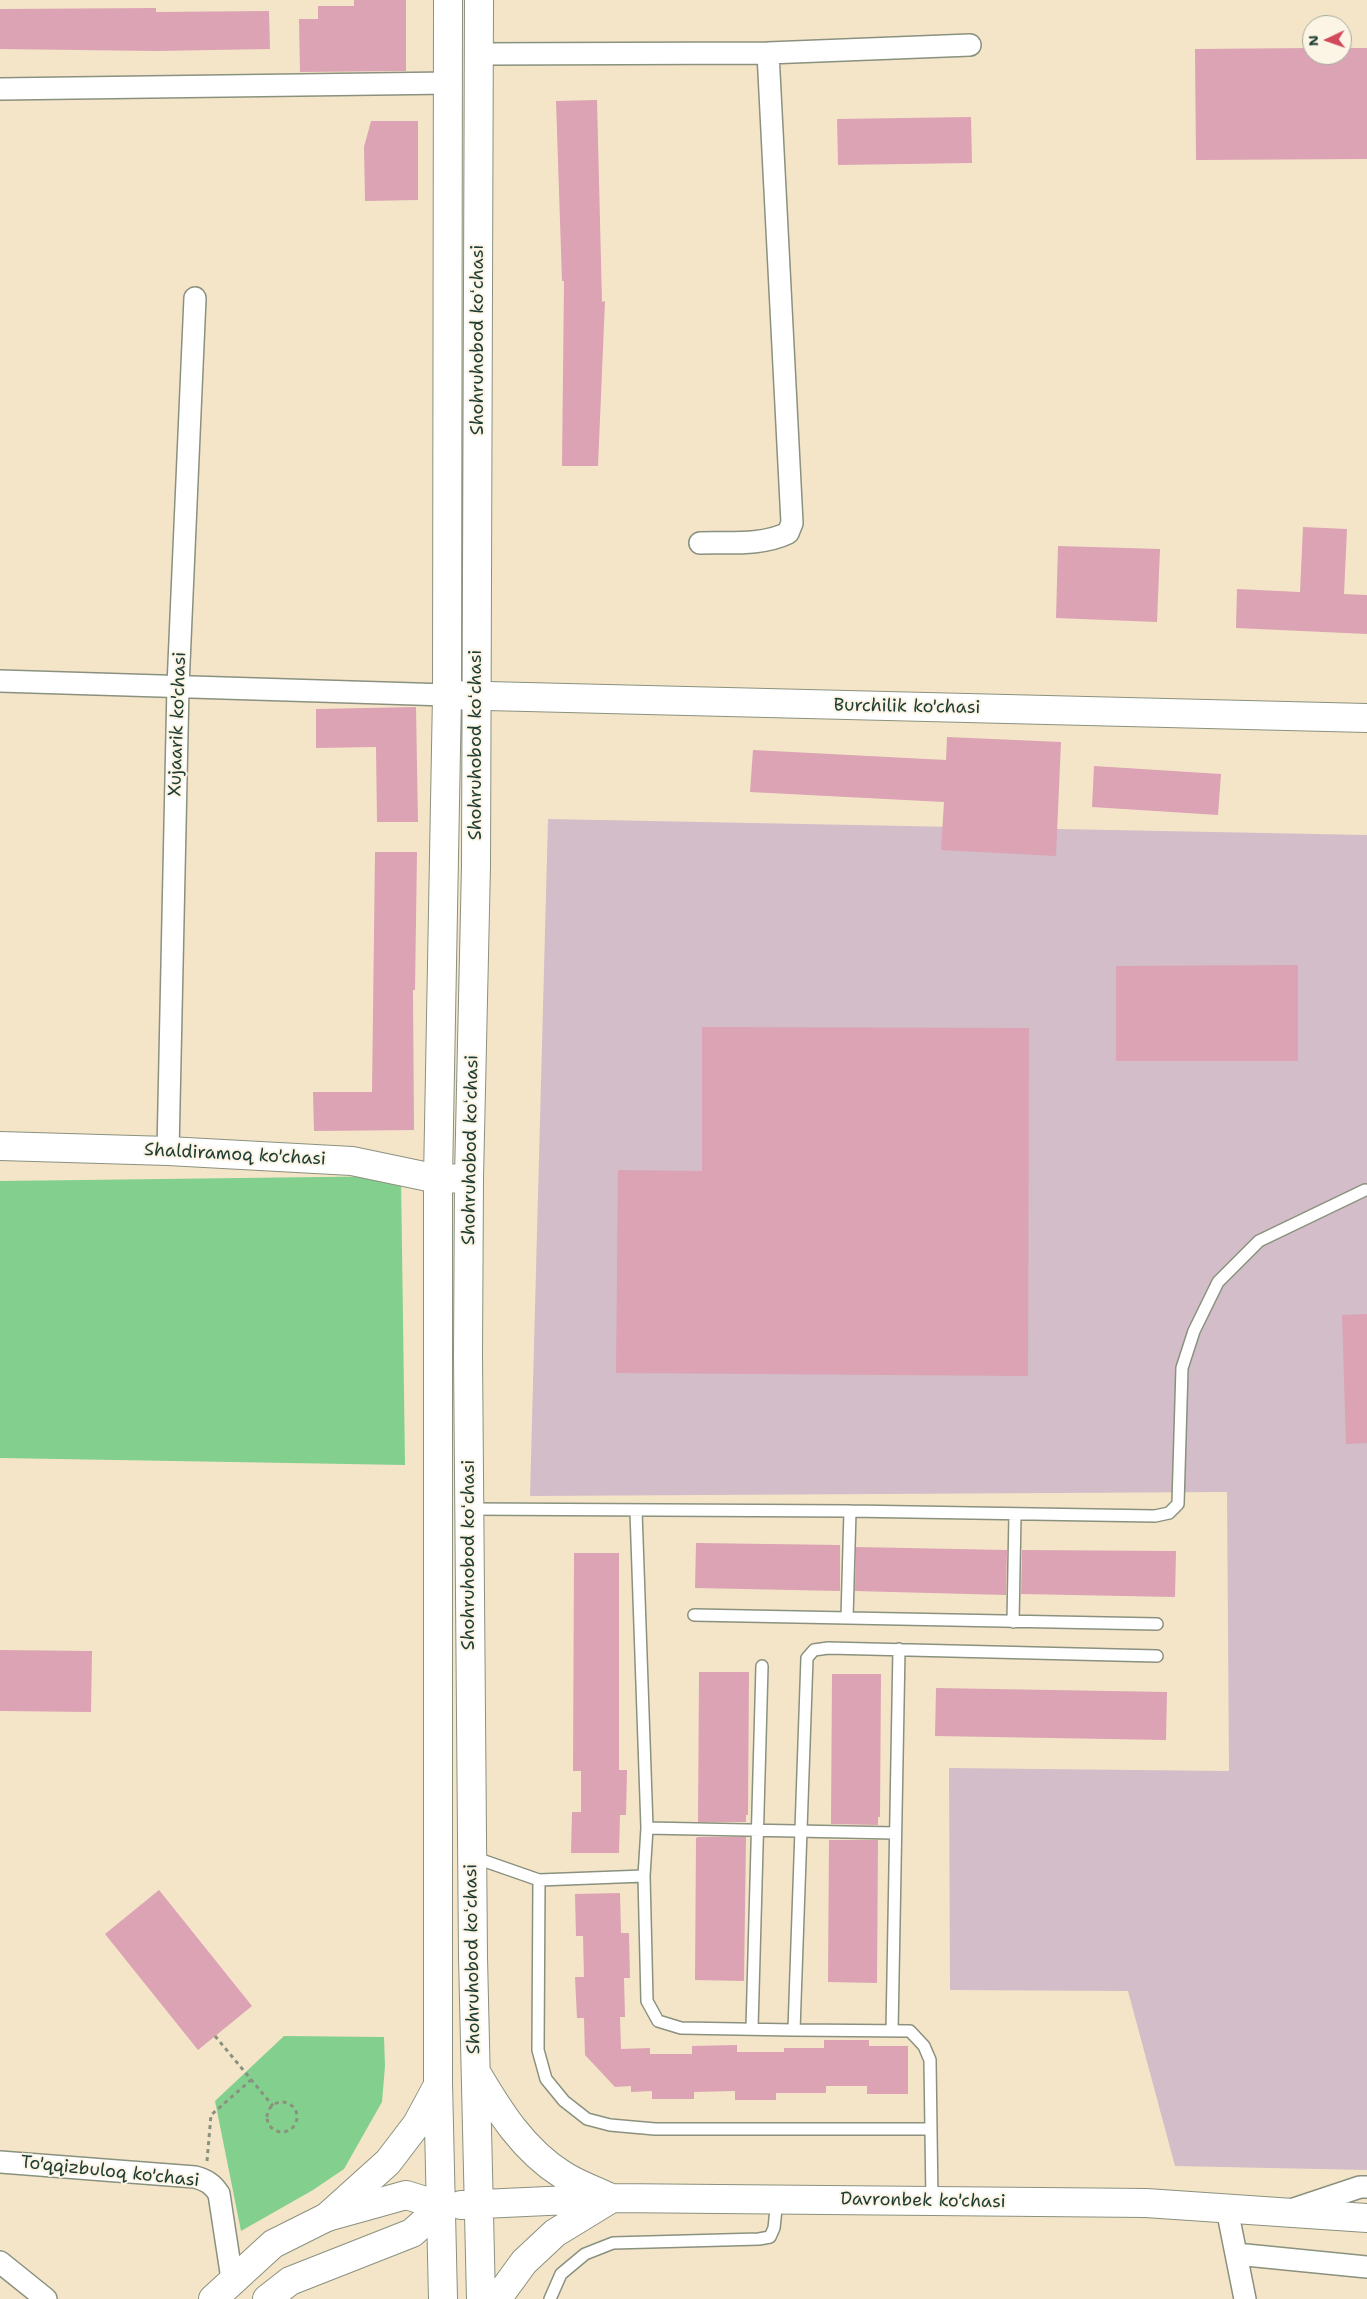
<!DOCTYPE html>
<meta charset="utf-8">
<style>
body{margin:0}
#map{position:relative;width:1367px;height:2299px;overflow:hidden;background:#f4e5c9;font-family:"Shantell Sans",sans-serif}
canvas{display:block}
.north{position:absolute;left:1302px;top:15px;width:50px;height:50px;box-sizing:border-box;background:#fcf5e5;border:1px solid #a4ab9e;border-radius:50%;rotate:267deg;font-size:14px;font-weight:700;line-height:20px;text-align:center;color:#1f3d34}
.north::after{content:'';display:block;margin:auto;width:18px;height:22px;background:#d1495b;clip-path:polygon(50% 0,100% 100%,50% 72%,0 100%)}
</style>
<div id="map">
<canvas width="1367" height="2299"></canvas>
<div class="north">N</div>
</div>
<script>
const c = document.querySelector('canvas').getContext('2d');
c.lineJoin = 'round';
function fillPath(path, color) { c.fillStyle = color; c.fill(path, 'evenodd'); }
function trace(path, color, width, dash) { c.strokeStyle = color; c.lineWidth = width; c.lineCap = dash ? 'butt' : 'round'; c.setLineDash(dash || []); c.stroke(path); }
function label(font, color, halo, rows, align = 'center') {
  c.font = font + ' "Shantell Sans",sans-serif'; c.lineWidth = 4; c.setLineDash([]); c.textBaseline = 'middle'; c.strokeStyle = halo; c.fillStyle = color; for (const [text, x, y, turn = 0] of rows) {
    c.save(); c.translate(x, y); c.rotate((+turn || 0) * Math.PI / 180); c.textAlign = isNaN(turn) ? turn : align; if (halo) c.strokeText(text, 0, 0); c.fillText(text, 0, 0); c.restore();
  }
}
const industrial = new Path2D(`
 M548,819l819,16v1335l-192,-4 -47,-175 -178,-1 -1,-222 280,3 -2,-279 -697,4z`);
const green = new Path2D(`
 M401,1176l4,289 -405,-7v-277z
 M284,2036l100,1 1,29 -3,36 -38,67 -31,21 -72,41 -26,-130z`);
const building = new Path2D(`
 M354,0h52v71l-106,1 -1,-53h19v-13h36z
 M156,8v4l113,-1 1,38 -114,2 -156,-2v-40z
 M1312,48v7h30v-7h25v111l-171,1 -1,-111z
 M597,100l5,202 3,-1 -7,165h-36l2,-185h-2l-6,-180z
 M971,117l1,46 -134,2 -1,-46z
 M371,121h47v79l-53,1 -1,-54z
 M1303,527l44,2 -3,65 23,1v39l-131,-6 1,-39 63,3z
 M1058,546l102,3 -3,73 -101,-4z
 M416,707l2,115h-41l-1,-75 -60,1v-39z
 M947,737l114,5 -5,114 -115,-6 3,-48 -194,-10 3,-42 193,10z
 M1094,766l127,8 -3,41 -126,-8z
 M375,852h42l-2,138h-2l1,140 -100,1 -1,-39h59z
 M1298,965v96h-182v-95z
 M702,1027l327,1 -1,348 -412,-3 2,-203 84,1z
 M1367,1314v129l-21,1 -4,-129z
 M696,1543l144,2v46l-145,-3z
 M856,1547l151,3 -1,45 -151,-4z
 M1022,1550l154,1 -1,46 -154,-3z
 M574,1553h45v217h8l-1,45h-6l-1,38h-48l1,-41h9v-41h-8z
 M0,1650l92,1 -1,61 -91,-1z
 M699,1672h50l-1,143h-2v7h-48z
 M832,1674h49l-1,143h-2v8l-47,-1z
 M936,1688l231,4 -1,48 -231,-4z
 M698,1837h48l-2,144 -49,-1 1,-142z
 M829,1840h49l-1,143 -49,-1z
 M159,1890l93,116 -54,44 -93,-116z
 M620,1893l1,40h8l1,45h-6l1,39h-5l1,32 29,-1v6h42v-8l45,-1v7h47v-4h40v-8h45v6h39v48h-41v-8h-41v7h-50v7h-41v-9l-41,1v7h-42v-8l-21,1v-6l-16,1 -30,-32 -1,-37h-7l-2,-41h9l-1,-41h-7l-1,-42z`);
const path = new Path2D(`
 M215,2036l58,70
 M267 2117a15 15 0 1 1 30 0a15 15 0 1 1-30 0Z
 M207,2161l4,-46 40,-35`);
const lane = new Path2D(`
 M469,1509l381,2 305,5 14,-3 9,-9 4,-136 12,-37 24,-49 41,-41 106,-51
 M636,1511l11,317 -3,48 3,125 11,20 23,7 113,2
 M694,1615l463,9
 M847,1618l3,-107
 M1013,1622l2,-108
 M647,1828l248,5
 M473,1857l66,23 105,-4
 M539,1880l-1,170 8,29 18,22 23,18 23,6 45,4h276
 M752,2028l10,-362
 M892,2031l7,-382
 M932,2202l-2,-142 -6,-14 -14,-15 -116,-1 13,-372 7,-8 14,-2 329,8
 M550,2299l11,-25 24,-20 28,-11 146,-4 11,-2 4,-9 3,-28`);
const street = new Path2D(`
 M480,54l288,-1 202,-8
 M0,89l450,-6
 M700,543c29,-1 61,3 88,-10l4,-10 -24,-470
 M0,681l447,14
 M168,1151l10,-465 17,-388
 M0,2162l195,15c11,3 18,7 24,17l13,85
 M1227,2209l18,90
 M1291,2210l69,-23h7
 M1236,2254l131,13
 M0,2262l46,37`);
const secondary = new Path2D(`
 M447,695l920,23
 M0,1146l168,5 184,10 86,18 31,-1`);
const primary = new Path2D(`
 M213,2299l60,-55 54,-27 79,-22 36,11
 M267,2299l23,-18 122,-48 30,-27`);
const highway = new Path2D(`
 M479,0l-3,866 -7,312 -1,176 5,603 8,342
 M476,2072c23,39 47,78 87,103 14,9 31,15 46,22
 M461,2205l151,-7 534,5 221,15
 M327,2217l61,-55 29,-38 21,-39
 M443,2299l-5,-216v-904l9,-484 1,-695
 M497,2299l27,-37 31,-29 54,-33`);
const streetNames = [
 ["Shohruhobod koʻchasi",478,340,-90],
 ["Burchilik ko'chasi",907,707,1],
 ["Xujaarik ko'chasi",178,724,-88],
 ["Shohruhobod koʻchasi",476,745,-90],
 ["Shohruhobod koʻchasi",471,1150,-89],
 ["Shaldiramoq ko'chasi",235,1155,3],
 ["Shohruhobod koʻchasi",469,1555,-90],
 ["Shohruhobod koʻchasi",473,1959,-91],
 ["To'qqizbuloq ko'chasi",110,2172,6],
 ["Davronbek ko'chasi",923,2201,1]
];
fillPath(industrial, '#d2bdc8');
fillPath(green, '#83d08e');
fillPath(building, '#dba3b3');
trace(lane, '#8a917e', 14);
trace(street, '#8a917e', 24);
trace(secondary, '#8a917e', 30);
trace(primary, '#8a917e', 30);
trace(highway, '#8a917e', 30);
trace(path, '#8a917e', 3, [4, 4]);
trace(lane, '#fff', 11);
trace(street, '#fff', 21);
trace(secondary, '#fff', 28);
trace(primary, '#fff', 28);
trace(highway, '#fff', 28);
label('18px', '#1f3d34', '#fcf5e5', streetNames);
</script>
